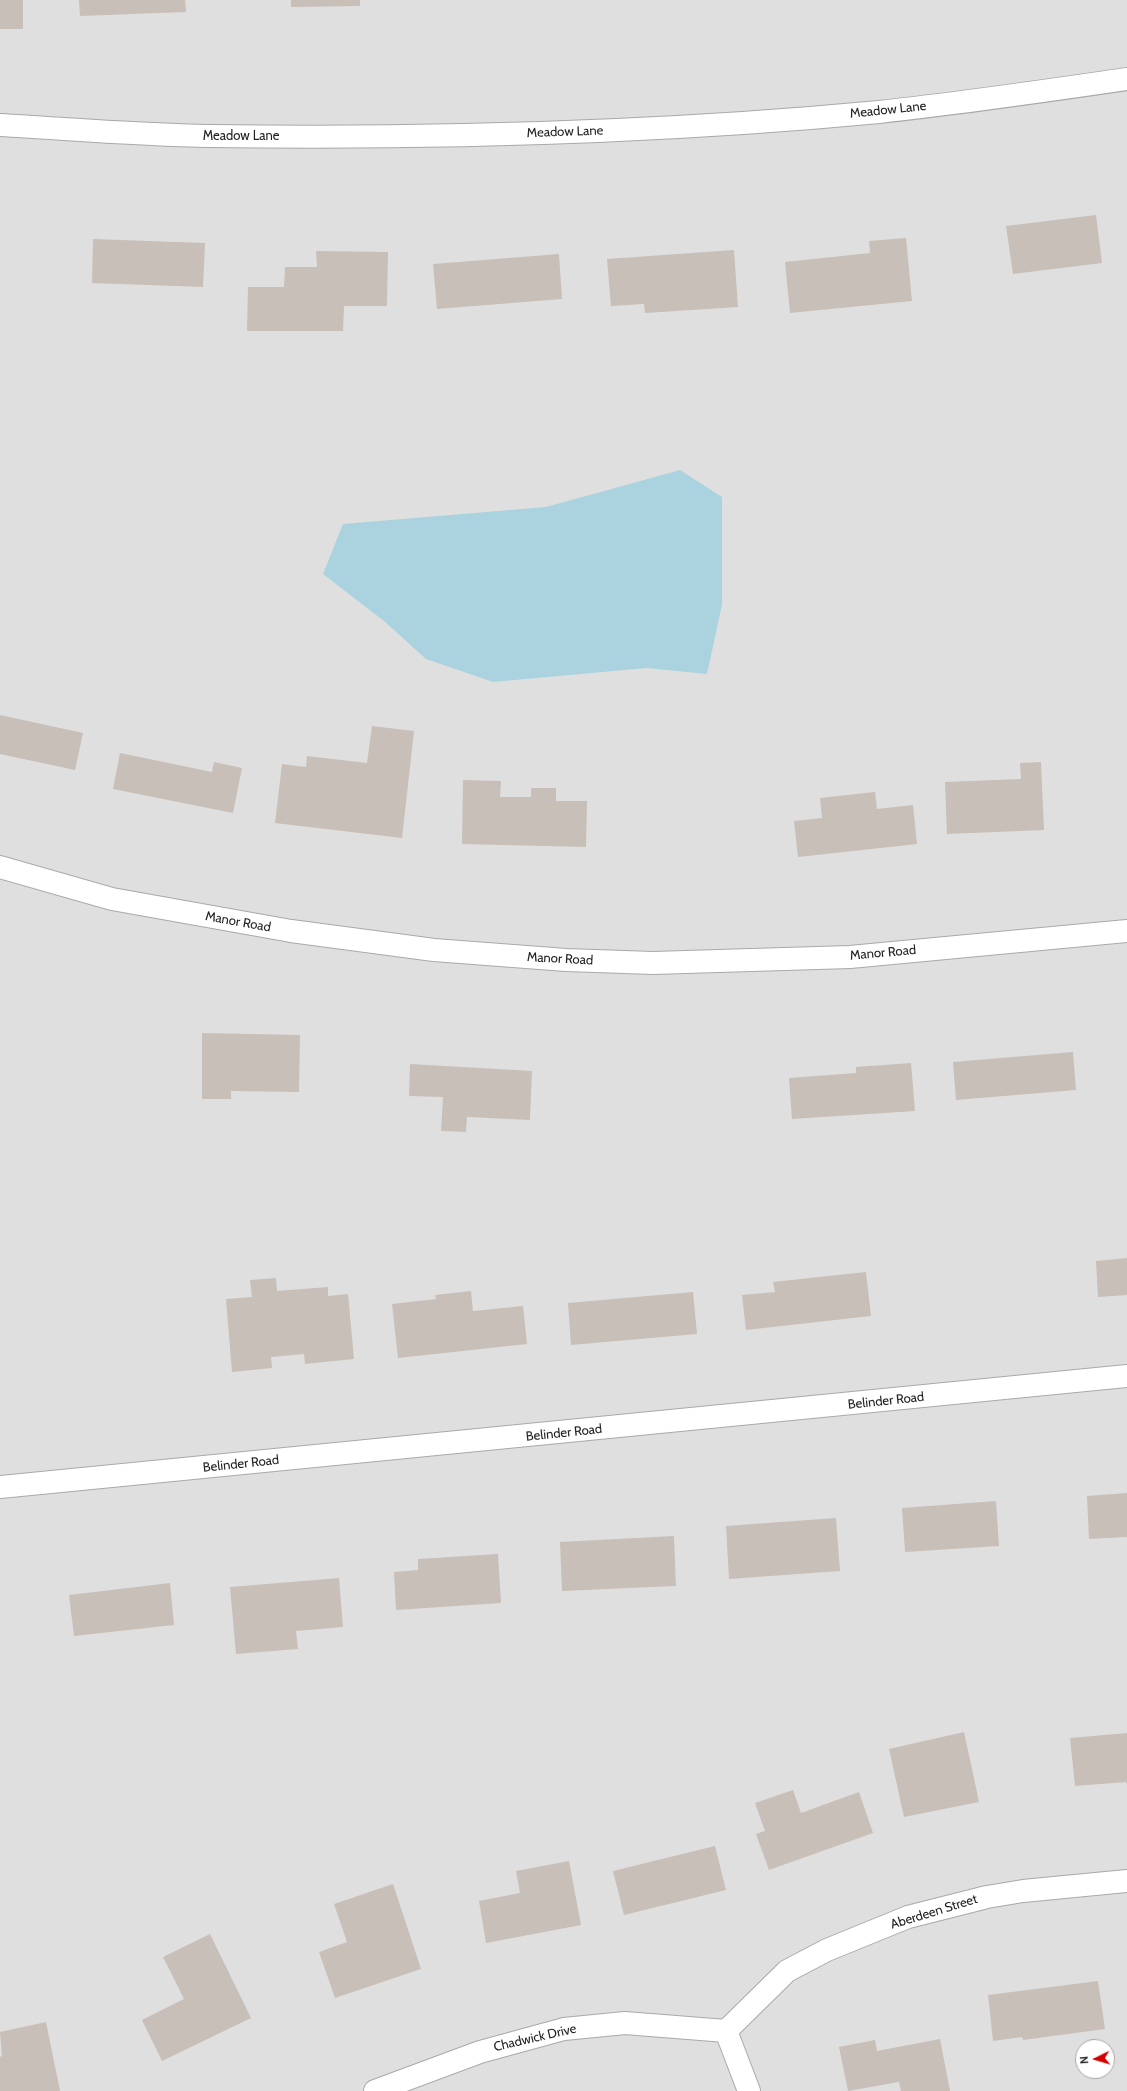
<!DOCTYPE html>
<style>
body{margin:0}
#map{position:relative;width:1127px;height:2091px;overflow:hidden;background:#f2efe9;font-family:Cabin,sans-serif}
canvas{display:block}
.north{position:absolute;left:1075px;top:2039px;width:40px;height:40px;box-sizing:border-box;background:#fff;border:1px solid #a7a7a7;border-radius:50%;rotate:265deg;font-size:11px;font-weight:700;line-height:16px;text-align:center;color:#222}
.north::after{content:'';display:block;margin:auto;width:14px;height:18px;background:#d40000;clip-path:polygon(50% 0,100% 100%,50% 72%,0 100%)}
</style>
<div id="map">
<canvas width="1127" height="2091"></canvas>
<div class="north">N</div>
</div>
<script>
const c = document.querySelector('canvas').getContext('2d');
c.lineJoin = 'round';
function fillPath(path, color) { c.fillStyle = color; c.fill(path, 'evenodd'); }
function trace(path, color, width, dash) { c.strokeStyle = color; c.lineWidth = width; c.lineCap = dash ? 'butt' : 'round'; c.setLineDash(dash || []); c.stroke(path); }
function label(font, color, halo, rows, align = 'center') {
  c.font = font + ' Cabin,sans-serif'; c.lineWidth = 3; c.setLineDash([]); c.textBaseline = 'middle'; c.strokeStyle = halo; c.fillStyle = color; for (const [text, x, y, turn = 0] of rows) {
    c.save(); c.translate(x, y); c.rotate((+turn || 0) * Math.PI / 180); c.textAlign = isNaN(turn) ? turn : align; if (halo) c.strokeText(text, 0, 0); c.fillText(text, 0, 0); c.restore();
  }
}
const residential = new Path2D(`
 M0,0h1127v2091h-1127zM1083,2047h24v24h-24z`);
const water = new Path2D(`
 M680,470l42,27v108l-15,69 -60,-6 -154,14 -67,-23 -42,-38 -61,-47 20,-50 203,-17z`);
const building = new Path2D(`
 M0,0h23v29h-23z
 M79,0h106l1,12 -106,4z
 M291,0h69v6l-69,1z
 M1096,215l6,48 -89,11 -7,-48z
 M906,238l6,63 -122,12 -5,-51 85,-9 -1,-12z
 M93,239l112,4 -2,44 -111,-4z
 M734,250l4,57 -93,6 -1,-9 -33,2 -4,-47z
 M316,251l72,1 -1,54h-43l-1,25h-96l1,-44h36l1,-20h32z
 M559,254l3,45 -125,10 -4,-45z
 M0,715l83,18 -8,37 -75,-16z
 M372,726l42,5 -12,107 -127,-15 7,-59 24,3 1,-11 60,7z
 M120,753l92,19 2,-10 28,6 -9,45 -120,-24z
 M1041,762l3,68 -97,4 -2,-52 76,-3 -1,-16z
 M463,780l38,1 -1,16h31v-9h25v13h31l-1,46 -124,-3z
 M875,792l2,17 36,-4 4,39 -119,13 -4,-36 28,-3 -2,-20z
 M202,1033l98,2 -1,57 -68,-1v8h-29z
 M1073,1052l3,38 -120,10 -3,-38z
 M911,1063l4,48 -123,8 -3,-41 67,-5v-6z
 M410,1064l122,7 -2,49 -63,-3 -1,15 -25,-1 2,-34 -34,-1z
 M1127,1258v37l-29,2 -2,-36z
 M866,1272l5,44 -125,14 -4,-35 33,-3 -2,-10z
 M276,1278l1,13 51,-4v9l20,-2 6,65 -49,5 -1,-10 -33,3 1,11 -40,4 -6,-73 26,-2 -2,-17z
 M471,1291l2,20 50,-5 4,38 -129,14 -6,-54 44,-5 -1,-4z
 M693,1292l4,42 -126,11 -3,-42z
 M1127,1493v44l-38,2 -2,-43z
 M996,1501l3,45 -94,6 -3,-44z
 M836,1518l4,53 -111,8 -3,-53z
 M674,1536l2,50 -114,5 -2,-49z
 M498,1554l3,49 -105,7 -2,-38 24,-2v-11z
 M339,1578l4,49 -47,4 2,18 -62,5 -6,-67z
 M170,1583l4,42 -100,11 -5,-41z
 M964,1732l15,70 -75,15 -15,-68z
 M1127,1733v52l-1,-3 -51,4 -5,-48z
 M793,1790l8,23 58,-21 14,41 -104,37 -13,-36 9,-3 -10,-28z
 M715,1846l11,44 -102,25 -11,-44z
 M569,1861l12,64 -95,18 -7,-42 41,-8 -4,-22z
 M393,1884l28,85 -86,29 -16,-46 28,-10 -13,-38z
 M210,1934l41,84 -89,43 -20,-41 42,-21 -21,-42z
 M1098,1981l7,48 -82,11 -1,-3 -29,4 -5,-46z
 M46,2022l14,69h-60v-34l2,-1 -2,-24z
 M940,2039l10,52h-49l-2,-9 -51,9 -9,-44 36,-7 2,11z`);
const minor = new Path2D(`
 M0,125c70,4 140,10 210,11 223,3 447,-3 669,-24 83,-9 166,-21 248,-33
 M0,867l112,32 179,32 143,19 132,10 87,3 197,-6 277,-26
 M0,1487l1127,-111
 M726,2031l61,-60 40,-21 81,-33 79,-20 36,-6 104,-10
 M726,2031l23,60
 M375,2091l105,-39 84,-23 61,-6 101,8`);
const streetNames = [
 ["Meadow Lane",888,110,-6],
 ["Meadow Lane",565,132,-2],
 ["Meadow Lane",241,136],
 ["Manor Road",238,922,10],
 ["Manor Road",883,953,-5],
 ["Manor Road",560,959,3],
 ["Belinder Road",886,1401,-6],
 ["Belinder Road",564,1433,-6],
 ["Belinder Road",241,1464,-6],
 ["Aberdeen Street",934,1912,-17],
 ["Chadwick Drive",535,2038,-13]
];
fillPath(residential, '#e0dfdf');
fillPath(water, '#aad3df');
fillPath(building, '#c7bfb8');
trace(minor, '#a9a9a9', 24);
trace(minor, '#fff', 22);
label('13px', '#222', '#fff', streetNames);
</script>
